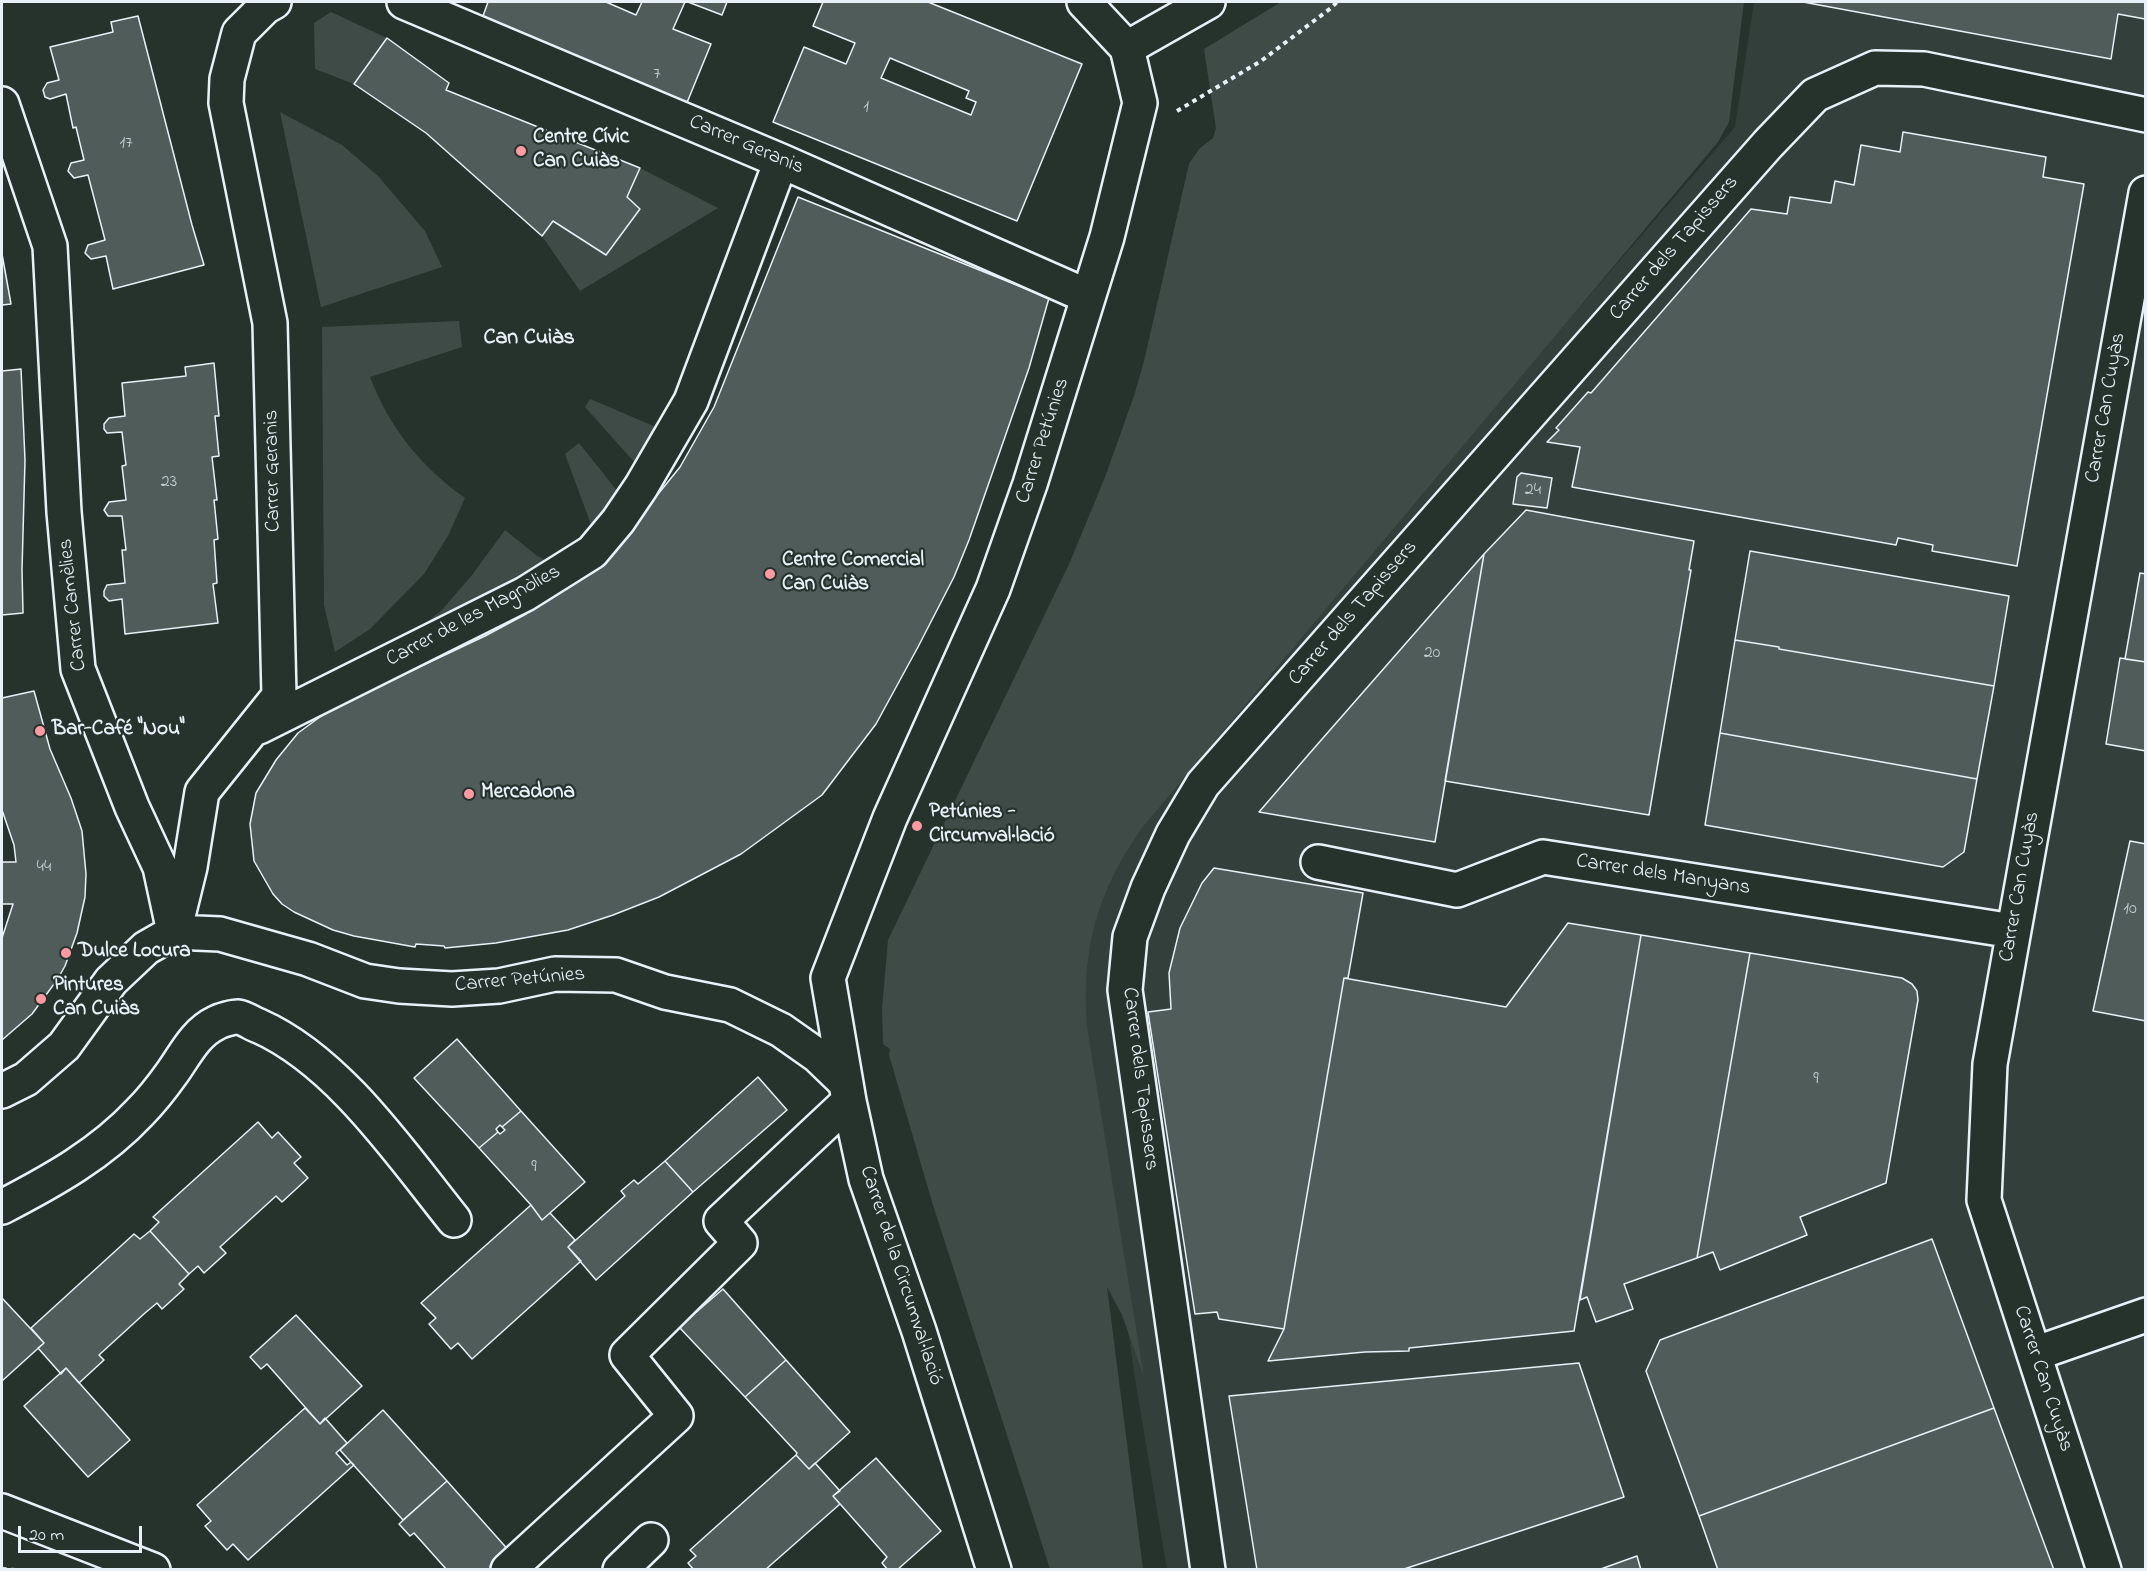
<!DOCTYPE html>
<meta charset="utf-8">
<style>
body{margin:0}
#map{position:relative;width:2147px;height:1571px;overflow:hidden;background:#26332d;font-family:"Indie Flower",sans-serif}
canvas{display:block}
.frame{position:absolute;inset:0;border:3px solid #e8f1f8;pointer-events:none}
.scale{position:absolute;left:18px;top:1526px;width:124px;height:27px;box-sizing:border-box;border:3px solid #e8f1f8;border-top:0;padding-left:8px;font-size:18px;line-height:21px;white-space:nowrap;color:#e8f1f8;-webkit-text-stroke:4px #26332d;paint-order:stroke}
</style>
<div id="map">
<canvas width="2147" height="1571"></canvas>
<div class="frame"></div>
<div class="scale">20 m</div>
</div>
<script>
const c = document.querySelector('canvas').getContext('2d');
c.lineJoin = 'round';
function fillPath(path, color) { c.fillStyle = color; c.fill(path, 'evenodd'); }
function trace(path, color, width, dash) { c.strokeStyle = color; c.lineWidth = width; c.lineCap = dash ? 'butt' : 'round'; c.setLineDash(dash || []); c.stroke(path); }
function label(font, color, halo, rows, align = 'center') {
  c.font = font + ' "Indie Flower",sans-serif'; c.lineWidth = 4.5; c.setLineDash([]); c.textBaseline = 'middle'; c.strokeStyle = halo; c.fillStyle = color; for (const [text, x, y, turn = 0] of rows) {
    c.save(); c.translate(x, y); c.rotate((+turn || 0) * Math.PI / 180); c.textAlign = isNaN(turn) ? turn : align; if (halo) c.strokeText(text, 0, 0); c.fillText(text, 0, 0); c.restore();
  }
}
const built = new Path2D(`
 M1754,2h391v1567h-978l-31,-184 -70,-483 669,-775z`);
const green = new Path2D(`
 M1281,2h463l-15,120 -11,20 -577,687c-44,64 -60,120 -54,198l57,350 -22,-62 -15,-28 36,282h-93l-117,-364 -44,-150 1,-6 -7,-5 -1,-35 6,-69 182,-378 35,-85 29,-81 10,-35 45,-197 10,-15 14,-11 3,-10 -12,-79z
 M331,12l56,26 -33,46 -39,-15 -1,-46z
 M280,112l62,33 36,31 47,55 17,36 -121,40z
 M640,168l78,40 -138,83 -38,-55 11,-15 53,34 34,-46 -13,-12z
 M459,321l3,26 -92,30c19,50 51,90 95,121l-17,38 -24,38 -54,55 -35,23 -11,-47 -2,-278z
 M590,399l80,34 -26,40 -59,-66z
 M579,443l47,59 -33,28 -28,-76z
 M505,530l31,25 17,10 -178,96 66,-50 31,-36z`);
const building = new Path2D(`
 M488,2h118l30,13 6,-13h43l-12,27 38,15 -25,61 -203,-89z
 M688,2h39l-5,13z
 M823,2h105l154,62 -65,157 -244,-99 31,-75 42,17 9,-21 -42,-17zM890,58l79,33 -3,7 10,4 -5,13 -90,-37z
 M1803,2h343v11l-1,6 -27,-5 -7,45z
 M138,16l54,209 12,40 -91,24 -7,-33 -15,3 -6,-6 3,-8 17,-5 -17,-65 -14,3 -6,-7 3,-8 13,-3 -8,-33 -3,1 -7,-34 -16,5 -5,-2 -2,-7 4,-7 12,-3 -9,-33 63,-15 -2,-10z
 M387,38l62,45 -3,7 194,78 -13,29 13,12 -34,46 -53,-34 -11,15 -116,-103 -72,-49z
 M1903,132l143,25 -3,20 41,7 -67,382 -85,-15 1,-6 -35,-7 -2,7 -324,-58 8,-40 -33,-5 12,-12 -3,-2 32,-36 3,1 160,-184 36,5 3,-17 41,6 4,-22 19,4 7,-40 39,7z
 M798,197l251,101 -20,70 -60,172 -15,37 -36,70 -42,77 -54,71 -81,59 -82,43 -46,18 -45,15 -72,13 -51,5 -1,-2 -28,-2 -1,3 -61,-11 -21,-6 -39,-18 -12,-8 -9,-10 -19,-33 -4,-37 6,-31 20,-33 22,-27 26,-19 17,-10 144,-68 41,-22 62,-44 32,-29 60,-74 34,-60z
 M2,254l9,50 -9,1z
 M214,363l5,53h-4l4,40 -7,1 5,43h-3l4,39 -4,1 3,43 -4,1 5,39 -93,11 -3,-35 -13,2 -5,-5v-5l3,-6 18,-2 -3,-33h4l-4,-34h-14l-4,-6 5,-8 17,-2 -4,-34 4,-1 -4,-33 -15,1 -3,-4v-5l5,-6 16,-2 -3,-33 64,-7 -1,-9z
 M21,369l4,91 -3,110 1,43 -21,2v-244z
 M1521,473l31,5 -5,30 -34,-4 4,-27z
 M1526,510l168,31 -5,29h2l-42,245 -204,-34 39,-227z
 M1750,551l259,45 -15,90 -215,-37v-2l-44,-7z
 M1484,554l-49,288 -176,-30 50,-58z
 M2140,573l6,1v88l-21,-3z
 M1735,640l44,7v2l215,37 -17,93 -257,-46z
 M2120,658l26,4v89l-40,-7z
 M34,691l16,58 21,49 11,33 4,43 -1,23 -8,36 -12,33 -8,14 -25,34 -30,26v-102l11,-34h-11v-42h14l-2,-17 -12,-35v-112z
 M1720,733l257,46 -13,73 -21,15 -238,-42z
 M2130,841l16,3v177l-53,-10z
 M1214,868l149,25 -15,85h-4l-60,351 -65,-10 -2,-7 -22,2 -47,-302 23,-3 -2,-36 11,-45 22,-45z
 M1568,923l73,12 -67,396 -165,17v3l-44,1 -97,9 16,-32 60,-351 162,29z
 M1641,935l109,18 -53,305 -73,26 9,25 -37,13 -9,-25 -7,3z
 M1750,953l152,25 10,6 5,7 1,9 -32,183 -86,34 7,18 -87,35 -7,-18 -16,6z
 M457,1039l64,72 -19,16 -2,-2 -4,4 2,3 -19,16 -65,-70z
 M758,1077l29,33 -94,82 -28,-31z
 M521,1111l64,71 -43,38 -11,-15 -52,-57 19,-16 2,2 5,-4 -3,-3z
 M258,1122l14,16 6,-6 23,25 -7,6 14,15 -26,24 -6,-6 -56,51 6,6 -22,20 -6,-7 -9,8 -39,-43 9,-9 -6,-5z
 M665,1161l28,31 -97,88 -28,-33 57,-51 -4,-5 13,-11 4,4z
 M531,1205l11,15 8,-7 25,27 -7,7 13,14 -109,98 -14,-16 -7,6 -22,-25 7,-6 -15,-15z
 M150,1231l39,43 -10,10 5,5 -22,20 -5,-6 -12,10 -46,42 5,5 -25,23 -13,-15 -5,6 -23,-26 6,-5 -13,-15 103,-94 6,5z
 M1932,1239l62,169 -295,108 -53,-145 14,-31z
 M723,1289l63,71 -41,37 -66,-70z
 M2,1298l42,45 -42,38z
 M296,1315l66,71 -42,38 -53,-60 -6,5 -11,-12z
 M786,1360l64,72 -41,37 -13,-14 1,-2 -52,-56z
 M1579,1363l45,134 -223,73h-144l-28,-174z
 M66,1368l64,72 -42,37 -64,-71z
 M305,1408l15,16 5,-6 22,25 -11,10 11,12 4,-3 3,3 -106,95 -15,-16 -6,6 -22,-24 6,-5 -14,-16z
 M1994,1408l60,162h-336l-19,-54z
 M383,1410l64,71 -44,39 -63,-70z
 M796,1455l13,14 6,-6 25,28 -7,5 7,8 -75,66h-71l-6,-7 8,-7 -6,-6z
 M876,1458l65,73 -44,39h-9l-6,-7 5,-6 -54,-61z
 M447,1481l64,72 -18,17h-46l-33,-37 -4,3 -11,-12z
 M1637,1556l4,14h-43z`);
const path = new Path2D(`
 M1177,111l84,-50 70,-53 6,-6
 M2,1569l14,1`);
const minor = new Path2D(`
 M274,2l-9,5 -26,26 -12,46 -1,24 44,220 9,373 -77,96 -12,75 -16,65 46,2 88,25 57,22 34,5 53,3 47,-3 56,-12 61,1 49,17 65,13 51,25 37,26 28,27
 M404,2l377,159 306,135
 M1127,48l81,-46
 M2,104l48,142 14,266 14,157 54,138 28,60 14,65 -28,16 -35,33 -47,65 -38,33 -24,12
 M259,727l266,-133 67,-42 26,-31 23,-34 50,-86 90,-240
 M1318,862l139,28 86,-33 470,74
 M2,1207c50,-26 99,-53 138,-95 11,-11 22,-25 32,-39 13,-18 23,-40 44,-50 5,-3 17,-6 22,-6 7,1 15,7 21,9 79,35 142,128 195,194
 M2034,1354l112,-39
 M2,1511l151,59
 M508,1570l168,-154 -49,-61 113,-112 -19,-22 128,-120
 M620,1570l31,-30
 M994,1570l-75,-239 -53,-152 -17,-78 -21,-123 62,-160 103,-229 37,-105 77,-247 33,-134 -13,-55 -43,-46
 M1208,1570l-83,-580 5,-53 18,-49 25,-54 30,-50 565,-640 47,-49 60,-27 49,1 222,46
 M2104,1570l-120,-370 6,-136 156,-871`);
const markers = [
 [521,151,6,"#ff9aa2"],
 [770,574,6,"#ff9aa2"],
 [40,731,6,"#ff9aa2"],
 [469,794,6,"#ff9aa2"],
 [917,826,6,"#ff9aa2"],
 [66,953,6,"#ff9aa2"],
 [41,999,6,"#ff9aa2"]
];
const numberNames = [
 ["7",657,75],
 ["1",866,108],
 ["17",126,144],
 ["23",169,483],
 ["24",1533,491],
 ["20",1432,654],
 ["44",44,868],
 ["10",2130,910],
 ["9",1816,1080],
 ["9",534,1168]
];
const poiNames = [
 ["Centre Cívic",533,139],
 ["Can Cuiàs",533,163],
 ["Centre Comercial",782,562],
 ["Can Cuiàs",782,586],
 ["Bar-Café \"Nou\"",52,731],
 ["Mercadona",481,794],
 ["Petúnies -",929,814],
 ["Circumval·lació",929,838],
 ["Dulce Locura",78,953],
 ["Pintures",53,987],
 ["Can Cuiàs",53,1011]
];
const streetNames = [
 ["Carrer Geranis",746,146,23],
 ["Carrer dels Tapissers",1675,249,-49],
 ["Carrer Can Cuyàs",2107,408,-80],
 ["Carrer Petúnies",1044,441,-72],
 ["Carrer Geranis",274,471,-91],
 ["Carrer Camèlies",74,605,-96],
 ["Carrer dels Tapissers",1354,614,-49],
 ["Carrer de les Magnòlies",474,617,-28],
 ["Carrer dels Manyans",1663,876,9],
 ["Carrer Can Cuyàs",2021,887,-80],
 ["Carrer Petúnies",520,981,-5],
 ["Carrer dels Tapissers",1139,1079,83],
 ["Carrer de la Circumval·lació",900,1276,72],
 ["Carrer Can Cuyàs",2042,1379,72]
];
const neighbourhoodNames = [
 ["Can Cuiàs",529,339]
];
fillPath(built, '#333f3a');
fillPath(green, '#3e4b47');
fillPath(building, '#505c59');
trace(building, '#e8f1f8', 1.5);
trace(minor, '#e8f1f8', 38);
trace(path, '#e8f1f8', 4, [4.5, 4.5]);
trace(minor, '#26332d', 33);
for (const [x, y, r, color] of markers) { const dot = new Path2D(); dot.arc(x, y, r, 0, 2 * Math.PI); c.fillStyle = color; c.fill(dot); trace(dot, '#26332d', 2); }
label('18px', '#c2ccd0', null, numberNames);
label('bold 21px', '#e8f1f8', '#26332d', poiNames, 'left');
label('21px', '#e8f1f8', '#26332d', streetNames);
label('bold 22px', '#e8f1f8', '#26332d', neighbourhoodNames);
</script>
